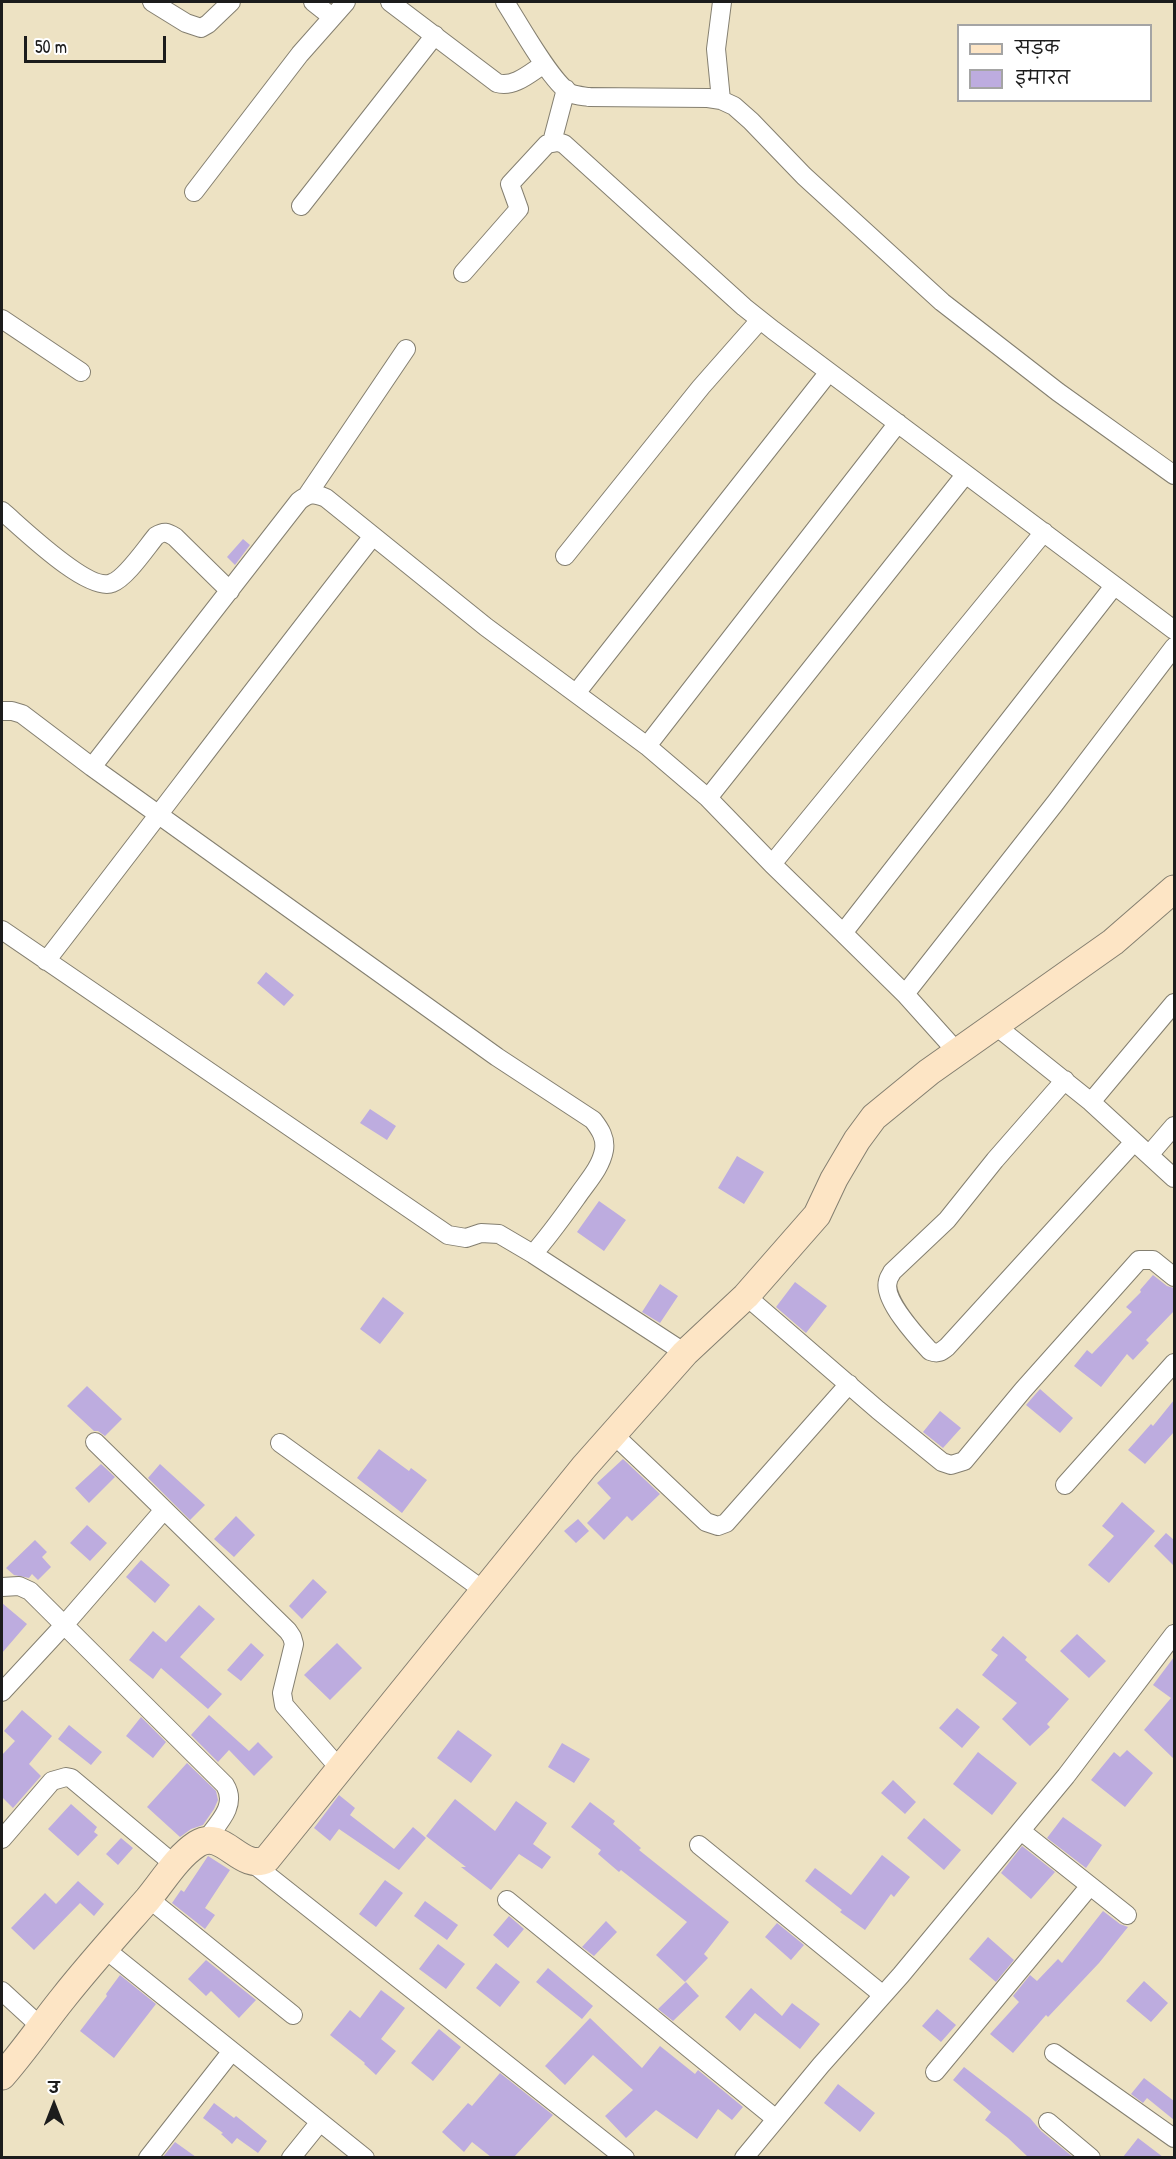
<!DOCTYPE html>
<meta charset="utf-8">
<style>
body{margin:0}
#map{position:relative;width:1176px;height:2159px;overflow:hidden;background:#ede2c3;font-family:"Patrick Hand","Playpen Sans Deva",sans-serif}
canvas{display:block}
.frame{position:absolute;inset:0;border:3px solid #1c1c1c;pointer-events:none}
.legend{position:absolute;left:957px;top:24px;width:195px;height:78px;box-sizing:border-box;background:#fff;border:2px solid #a4a4a4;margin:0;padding:8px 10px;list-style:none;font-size:18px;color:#1c1c1c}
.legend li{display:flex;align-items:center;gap:12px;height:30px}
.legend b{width:30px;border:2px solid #a4a4a4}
.north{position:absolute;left:24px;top:2075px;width:60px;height:60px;-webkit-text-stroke:4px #fff;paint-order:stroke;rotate:0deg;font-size:16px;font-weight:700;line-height:24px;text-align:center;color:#1c1c1c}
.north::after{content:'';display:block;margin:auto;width:21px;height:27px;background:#1c1c1c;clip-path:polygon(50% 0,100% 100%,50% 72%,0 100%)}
.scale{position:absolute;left:24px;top:36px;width:142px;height:27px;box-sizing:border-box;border:3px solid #1c1c1c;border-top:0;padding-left:8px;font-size:18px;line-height:21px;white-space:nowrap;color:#1c1c1c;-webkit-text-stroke:4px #fff;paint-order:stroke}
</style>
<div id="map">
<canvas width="1176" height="2159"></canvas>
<div class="frame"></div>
<ul class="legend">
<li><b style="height:8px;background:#fde5c5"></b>सड़क</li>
<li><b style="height:16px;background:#bdacdf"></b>इमारत</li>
</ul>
<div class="north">उ</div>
<div class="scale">50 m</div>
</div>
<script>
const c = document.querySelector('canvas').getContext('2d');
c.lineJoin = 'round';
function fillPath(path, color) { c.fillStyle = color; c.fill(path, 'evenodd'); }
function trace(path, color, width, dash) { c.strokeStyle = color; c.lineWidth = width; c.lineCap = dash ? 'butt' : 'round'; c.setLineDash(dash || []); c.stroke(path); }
const building = new Path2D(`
 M243,539l7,6 -15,20 -8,-8z
 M266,972l28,23 -10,11 -27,-23z
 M370,1109l26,17 -9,14 -27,-17z
 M737,1156l27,16 -20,32 -26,-16z
 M599,1201l27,19 -22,31 -27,-19z
 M1153,1275l14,11 7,2v23l-28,29 3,3 -16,17 -6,-6 -26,33 -27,-21 13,-16 5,4 40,-42 -6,-5 15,-15 -1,-2z
 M795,1282l32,24 -21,27 -30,-26z
 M660,1284l18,12 -18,27 -18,-11z
 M383,1297l21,16 -24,31 -20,-15z
 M87,1386l35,33 -17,17 -7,-5h-4l-27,-25z
 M1040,1389l33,29 -13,15 -34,-28z
 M1174,1400v32l-29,32 -17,-14 23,-26 2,2z
 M940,1411l21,17 -18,20 -20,-16z
 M379,1449l30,22 2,-3 16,12 -25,33 -45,-35z
 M623,1459l37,35 -28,27 -5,-5 -23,24 -17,-17 24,-25 -14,-15z
 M101,1464l14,13 -26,26 -14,-15z
 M160,1464l45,41 -15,15 -42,-42z
 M1122,1502l33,29 -46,52 -21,-18 26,-29 -12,-10z
 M236,1516l19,19 -21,22 -20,-18z
 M578,1519l11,12 -13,12 -12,-12z
 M87,1525l20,18 -17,18 -20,-18z
 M1166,1533l8,7v26l-20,-20z
 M35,1540l12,12 -5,5 9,10 -13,13 -6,-6 -3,4 -15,-3 -8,-7z
 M141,1560l29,25 -15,18 -29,-26z
 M313,1579l14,13 -25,27 -13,-13z
 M2,1603l25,21 -25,29z
 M199,1605l16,14 -35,38 42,37 -14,15 -47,-41 -8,11 -24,-19 24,-29 13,11z
 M1077,1634l29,27 -17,17 -29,-27z
 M1003,1636l24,21 -2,3 44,39 -22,25 3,3 -20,19 -28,-27 15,-16 -35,-28 16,-20 -7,-5z
 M251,1643l13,12 -23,26 -14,-11z
 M337,1643l25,25 -32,32 -26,-25z
 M1174,1657v102l-30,-29 27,-32 -18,-13z
 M957,1708l23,19 -18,21 -23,-20z
 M22,1710l30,26 -23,28 12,12 -28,32 -11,-11v-42l13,-14 -11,-10z
 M209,1715l40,36 9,-9 15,15 -19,19 -25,-26 -11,12 -27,-27z
 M141,1717l25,25 -13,16 -27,-22z
 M69,1725l33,27 -11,13 -33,-26z
 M458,1730l34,25 -21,28 -34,-25z
 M562,1743l28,16 -16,24 -26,-16z
 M1127,1750l26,23 -28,34 -34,-27 23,-28 6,5z
 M978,1752l39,31 -25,32 -39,-31z
 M187,1763l29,28 2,9 -4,9 -11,16 -12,4 -11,8 -33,-30z
 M893,1780l23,22 -11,12 -24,-21z
 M339,1795l16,13 -5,7 44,34 19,-22 13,11 -27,32 -60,-41 -9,12 -16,-13z
 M455,1799l40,32 21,-30 31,22 -14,21 18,13 -9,12 -23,-15 -28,36 -30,-23h5l-40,-31z
 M590,1802l25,19 -2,3 28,24 -2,2 90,72 -25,32 4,4 -23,24 -29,-27 31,-33 -66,-52 -2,2 -21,-18 3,-4 -30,-23z
 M71,1804l26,23 -3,5 4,3 -20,21 -30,-27z
 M1063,1817l39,28 -16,23 -39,-30z
 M924,1818l37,32 -17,20 -37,-32z
 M121,1838l12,10 -15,17 -12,-11z
 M1022,1846l33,26 -24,27 -30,-26z
 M882,1855l28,22 -16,20 -3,-3 -26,36 -25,-18 2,-2 -37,-29 10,-13 36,27z
 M208,1856l22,14 -25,38 10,7 -10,14 -33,-26 9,-13 3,2z
 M385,1880l18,13 -27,34 -17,-13z
 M78,1881l26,23 -10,12 -14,-13 -46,47 -23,-22 34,-35 11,11z
 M425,1901l33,24 -11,15 -33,-24z
 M1103,1911l17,13 8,3 -29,36 -51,54 -2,-2 -33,38 -23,-19 29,-32 -6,-6 17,-21 7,6 21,-22 4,4z
 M509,1916l15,13 -16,19 -15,-13z
 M606,1921l11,11 -23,24 -12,-9z
 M777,1923l27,22 -13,15 -26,-23z
 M988,1937l26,23 -18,22 -27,-23z
 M438,1944l27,20 -19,25 -27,-20z
 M206,1960l50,40 -17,18 -28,-27 -5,5 -18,-17z
 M496,1963l24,19 -20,25 -24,-19z
 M548,1968l45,38 -11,13 -46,-37z
 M120,1975l36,29 -42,54 -34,-27 27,-35 -1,-2z
 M1144,1981l24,22 -17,19 -25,-21z
 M686,1982l13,14 -26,25 -15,-12z
 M751,1988l31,28 10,-13 28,21 -20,25 -45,-36 -15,18 -15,-14z
 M381,1990l24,18 -24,31 15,12 -20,24 -12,-11 1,-1 -35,-28 20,-25 10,8z
 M937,2009l19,16 -15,17 -19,-16z
 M590,2018l52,50 18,-22 35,28 3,-4 45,37 -11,13 -14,-11 -21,30 -41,-29 -30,28 -21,-22 28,-26 -40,-35 -28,30 -20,-19z
 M439,2029l22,18 -28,34 -22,-18z
 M964,2067l66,51 11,13 32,26h-45l-20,-19 -23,-18 6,-8 -38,-32z
 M500,2073l53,42 -39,42h-23l-19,-15 -8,10 -22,-20 26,-29 4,3z
 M1144,2078l30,23v19l-27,-22 -4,5 -12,-9z
 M838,2084l37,29 -15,19 -36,-29z
 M214,2103l20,15 2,-2 31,25 -9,12 -21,-15 -5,6 -11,-10 2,-1 -20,-15z
 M1138,2138l25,19h-40z
 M175,2142l21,15h-33z`);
const street = new Path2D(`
 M152,2l34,21 15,5 7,-4 23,-22
 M313,2l19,15
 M390,2l107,81c17,5 33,-10 47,-19
 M505,2c13,20 46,80 65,91 6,3 13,3 19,4l119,1 13,2 13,6 17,15 53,55 138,126 116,90 116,83
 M721,100l-5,-51 6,-47
 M552,142l14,-53
 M194,192l106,-138 46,-52
 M301,206l134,-171
 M463,273l56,-64 -9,-25 37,-40 11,-2 6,2 180,163 29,23 401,300
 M2,319l79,53
 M898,423l-251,323 61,52 257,-323
 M308,494l98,-145
 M2,511c19,16 86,82 110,72 14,-5 34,-35 44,-47 8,-5 11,-4 19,1l55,54
 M565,556l136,-169 59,-67
 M577,692l252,-320
 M2,711h10l10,3 70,53 405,290 96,63c7,9 13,18 11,30 -3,17 -16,31 -25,44 -15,21 -29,41 -46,60
 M92,767l207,-266c10,-8 15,-8 27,-3l160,129 161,119
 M708,798l64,66 272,-332
 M772,864l71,69 271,-347
 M2,930l446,305 18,3 15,-5 18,1 34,20 152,99
 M843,933l62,61 151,-192 118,-155
 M46,961c110,-142 217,-285 327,-425
 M905,994l53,59
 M996,1026l95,76 83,76
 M1065,1080l-70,80 -48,60 -55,52c-1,3 -4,6 -4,9 -6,18 30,57 42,70 8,3 11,1 17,-4l187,-205
 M1091,1102l83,-99
 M1149,1155l25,-29
 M746,1296l132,114 64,52 9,3 13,-4 59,-71 116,-130h14l21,17
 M613,1434l93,88 12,4 8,-3 123,-139
 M95,1442l193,189 4,6 2,7 -12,49 2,12 56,64
 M280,1443l203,147
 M1065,1485l109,-122
 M2,1587l17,-1 11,5 195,194c13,21 -8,39 -20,56
 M2,1692l63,-68 98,-113
 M1021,1831l106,84
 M2,1839l50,-58 14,-4 5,1 104,87
 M699,1845l184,150
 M251,1862l374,296
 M148,1898l145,117
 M507,1900l269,219
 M105,1949l260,209
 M2,1991l38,35
 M1054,2053l120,85
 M935,2072l154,-185
 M1048,2122l43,36
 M148,2158l84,-107
 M291,2158l29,-36
 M744,2158l77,-93 80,-90 165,-199 108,-142`);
const secondary = new Path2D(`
 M2,2076c22,-25 41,-53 62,-79 27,-34 56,-66 84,-98 15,-18 29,-42 49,-55 26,-17 44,29 70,15l317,-392 101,-114 61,-57 71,-81 17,-36 23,-39 17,-23 55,-45 184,-130 61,-53`);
fillPath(building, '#bdacdf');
trace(street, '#847f70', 20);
trace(secondary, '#847f70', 29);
trace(street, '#fff', 18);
trace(secondary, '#fde5c5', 27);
</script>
